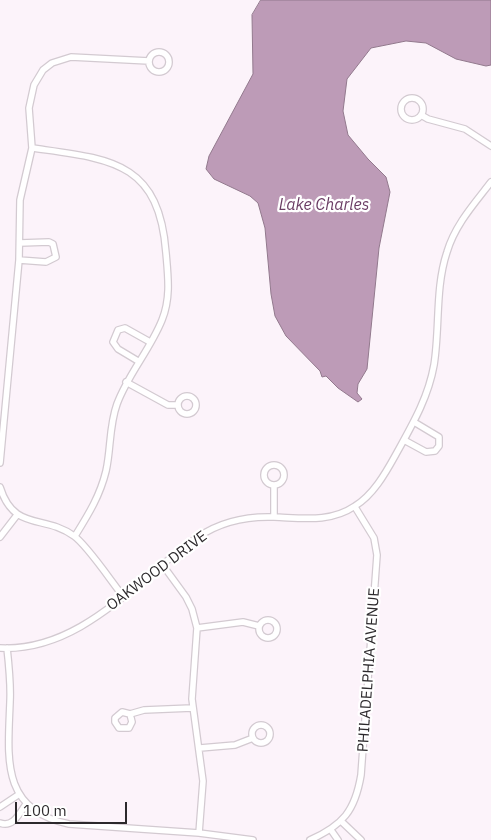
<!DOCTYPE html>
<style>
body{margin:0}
#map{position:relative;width:491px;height:840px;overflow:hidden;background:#fcf3fa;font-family:"IBM Plex Sans",sans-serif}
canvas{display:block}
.scale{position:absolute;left:15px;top:802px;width:112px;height:22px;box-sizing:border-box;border:2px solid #2c292c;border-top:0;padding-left:6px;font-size:15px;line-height:18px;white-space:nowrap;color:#2c292c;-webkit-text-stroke:4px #fff;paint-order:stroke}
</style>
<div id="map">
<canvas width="491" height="840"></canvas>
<div class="scale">100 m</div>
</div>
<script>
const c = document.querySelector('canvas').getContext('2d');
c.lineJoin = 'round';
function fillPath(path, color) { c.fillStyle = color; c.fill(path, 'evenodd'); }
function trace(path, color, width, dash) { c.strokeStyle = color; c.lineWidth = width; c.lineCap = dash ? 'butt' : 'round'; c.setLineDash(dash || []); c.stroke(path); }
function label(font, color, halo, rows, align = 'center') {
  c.font = font + ' "IBM Plex Sans",sans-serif'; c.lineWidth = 4.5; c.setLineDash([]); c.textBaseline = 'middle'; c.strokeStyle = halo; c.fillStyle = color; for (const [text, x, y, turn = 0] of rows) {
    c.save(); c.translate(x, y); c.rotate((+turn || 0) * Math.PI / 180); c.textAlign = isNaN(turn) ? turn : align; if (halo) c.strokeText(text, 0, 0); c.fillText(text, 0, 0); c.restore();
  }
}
const water = new Path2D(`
 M261,0h230v65l-5,1 -30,-7 -30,-16 -20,-2 -35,7 -24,31 -4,32 5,24 20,24 18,18 4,15 -11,56 -12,121 -9,15 -1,9 5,6 -4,3 -20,-14 -12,-12 -4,1 -2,-6 -34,-35 -11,-20 -4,-22 -6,-66 -7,-25 -8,-7 -36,-17 -8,-10 3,-13 44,-82 -1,-59z`);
const street = new Path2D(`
 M149 62a10 10 0 1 1 20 0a10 10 0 1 1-20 0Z
 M401 109a11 11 0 1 1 22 0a11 11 0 1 1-22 0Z
 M421,115l7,4 37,10 26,17
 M32,148c77,11 127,12 134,105 2,23 5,45 -4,67 -12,30 -34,54 -45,84 -8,22 -6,45 -11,67 -6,25 -18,44 -31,65
 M19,260l27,2 10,-5 -3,-13 -4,-2 -29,1
 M138,361l-20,-12 -5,-7 5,-12 7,-2 25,14
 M126,382l42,23h10
 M178 405a9 9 0 1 1 18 0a9 9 0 1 1-18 0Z
 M404,440l22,12 9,-1 4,-5v-9l-25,-15
 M0,463l19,-203 1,-60 12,-52 -3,-40 5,-23 9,-15 9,-7 19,-6 78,4
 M264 475a10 10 0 1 1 20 0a10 10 0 1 1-20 0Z
 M0,487c14,45 44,27 74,49 13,9 37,45 49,60
 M274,517v-32
 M0,537l17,-22
 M162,564l24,33 6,12 5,19 -5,71 11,82 -4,52
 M259 629a9 9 0 1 1 18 0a9 9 0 1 1-18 0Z
 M197,628l46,-6 16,4
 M0,648c81,4 137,-69 198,-111 22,-15 49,-21 76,-20 28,1 56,6 81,-11 18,-11 30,-32 40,-50 16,-29 33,-57 39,-91 6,-37 1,-77 13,-113 8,-27 27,-48 44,-70
 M7,648c2,18 4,36 3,54 -2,56 -10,108 59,122l130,9 54,7
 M130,714l2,8 -3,6h-10l-4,-6v-4l7,-6 8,2 14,-4 48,-2
 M252 734a9 9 0 1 1 18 0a9 9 0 1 1-18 0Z
 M200,748l35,-3 18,-7
 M0,807l18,-12
 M341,821l20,19
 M0,823c13,5 19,-9 26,-19
 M331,830l7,10
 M310,840c33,-15 45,-29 51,-65l16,-220 -3,-17 -19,-31`);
const streetNames = [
 ["OAKWOOD DRIVE",157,571,-37],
 ["PHILADELPHIA AVENUE",369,670,-86]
];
const waterNames = [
 ["Lake Charles",324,205]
];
fillPath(water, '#bd9bb7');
trace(water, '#92798d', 1);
trace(street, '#d3cad1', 8);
trace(street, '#fff', 5.5);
label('15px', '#2c292c', '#fff', streetNames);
label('italic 16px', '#6b3d64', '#fff', waterNames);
</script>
